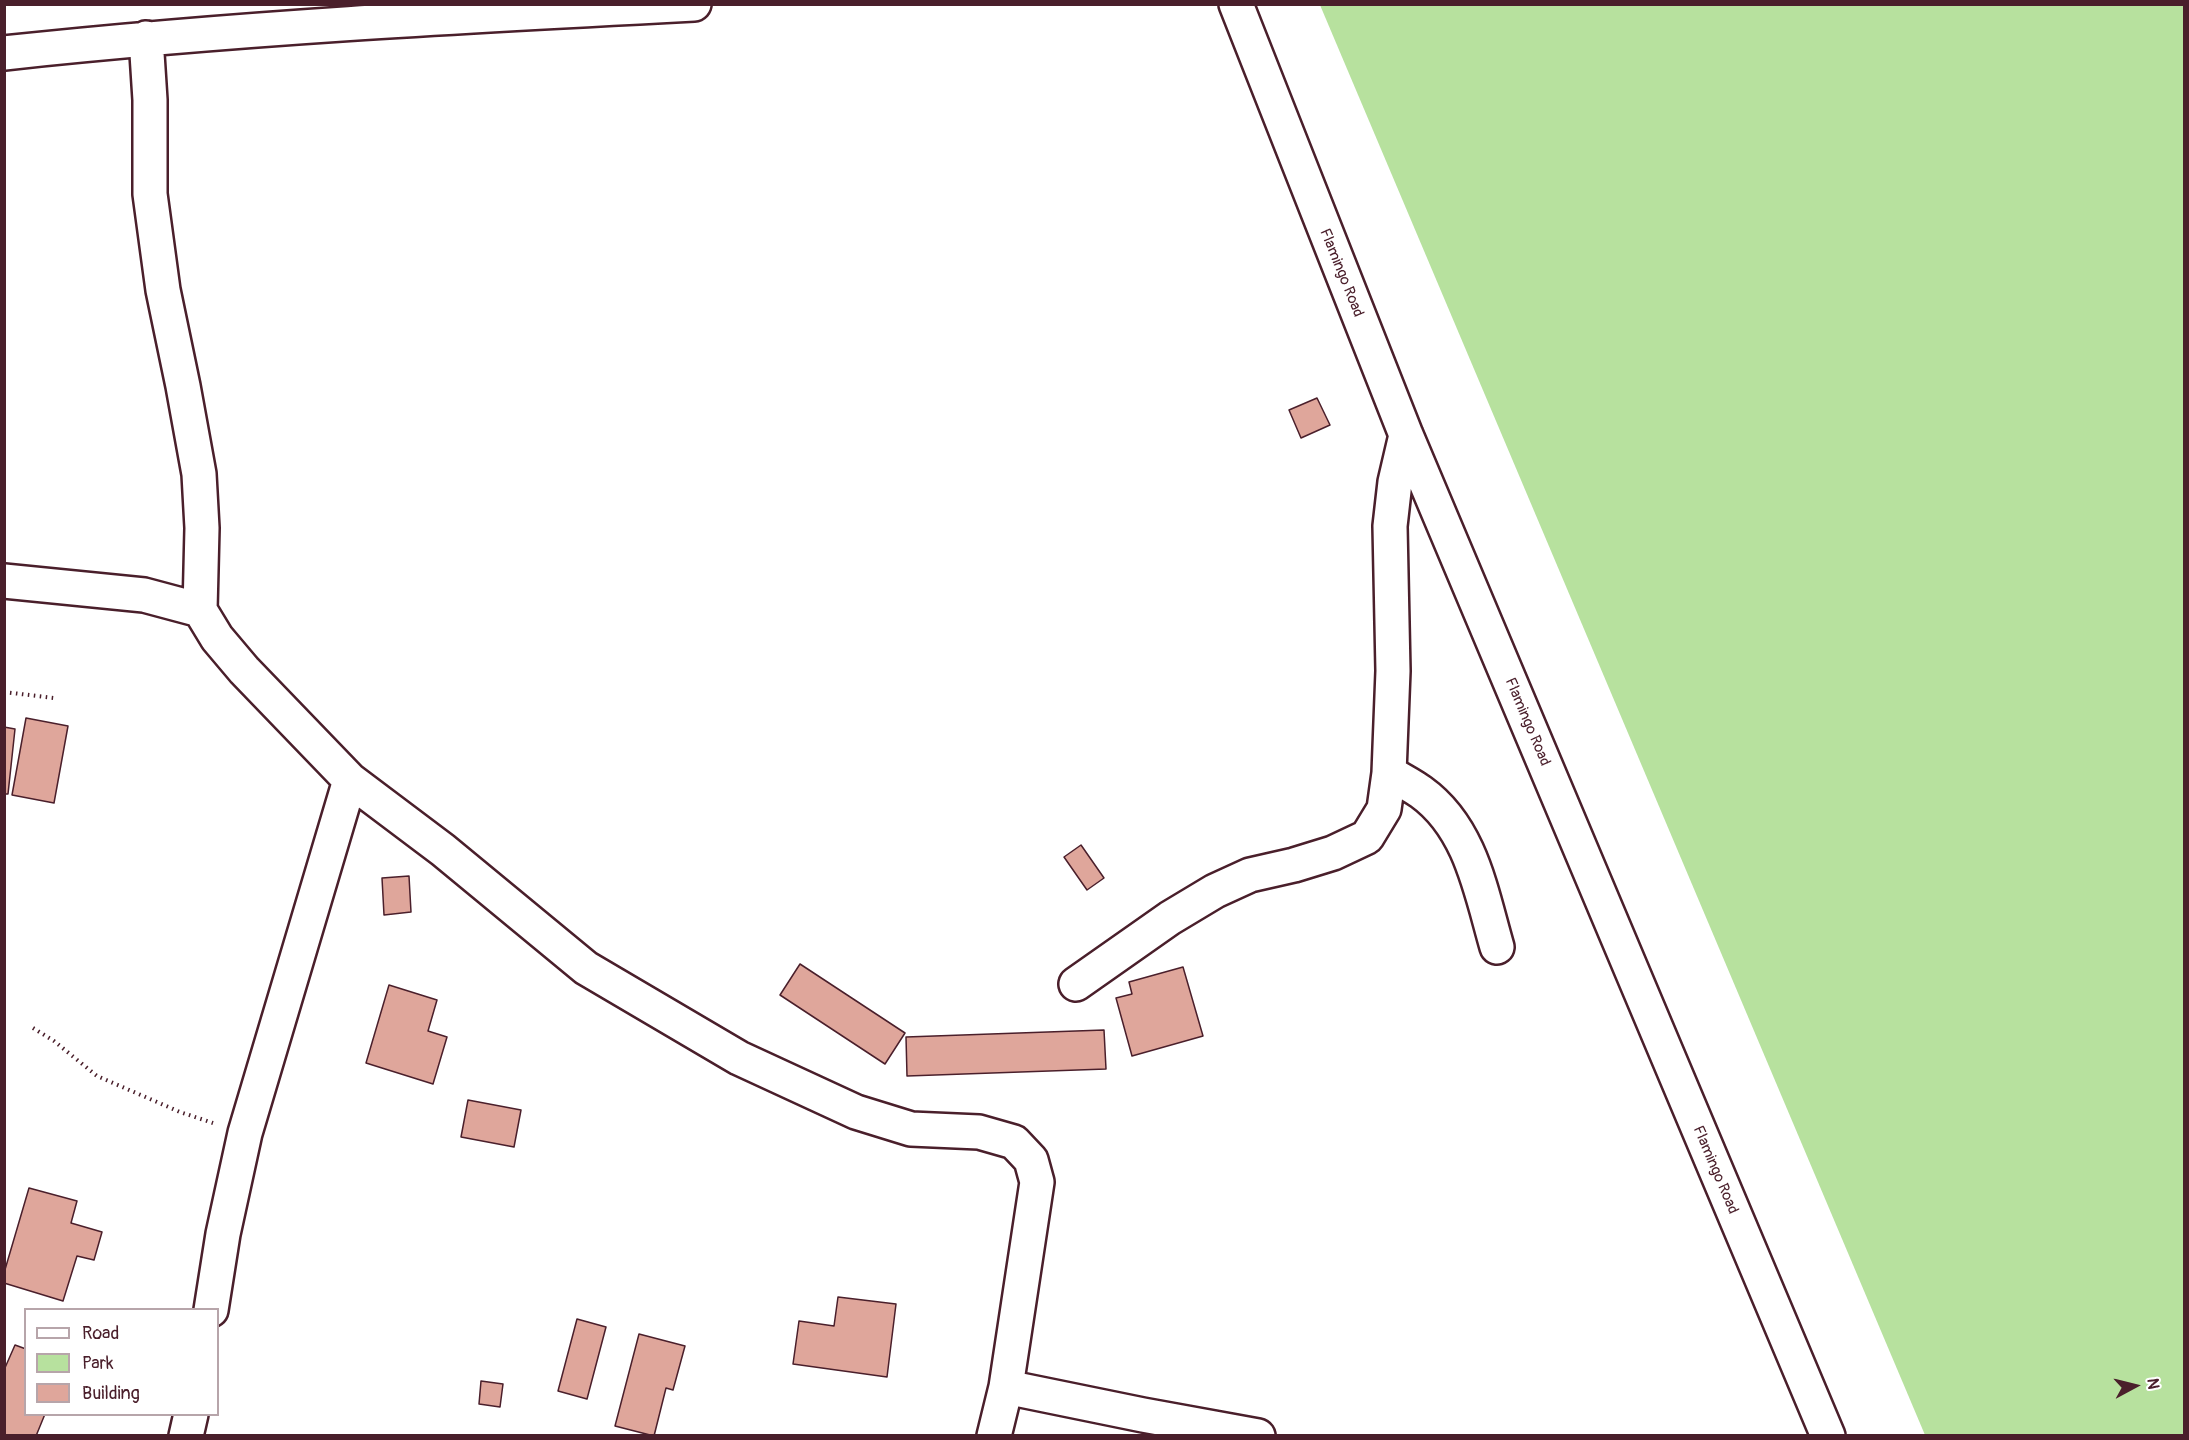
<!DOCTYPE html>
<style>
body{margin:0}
#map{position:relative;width:2189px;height:1440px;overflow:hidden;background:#fff;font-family:Pangolin,sans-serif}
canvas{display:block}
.frame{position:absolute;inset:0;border:6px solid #4a1f2b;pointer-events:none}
.legend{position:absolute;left:24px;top:1308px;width:195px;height:108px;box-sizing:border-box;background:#fff;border:2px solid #b7a5aa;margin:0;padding:8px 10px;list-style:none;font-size:18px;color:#4a1f2b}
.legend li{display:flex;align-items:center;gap:12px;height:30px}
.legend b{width:30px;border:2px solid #b7a5aa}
.north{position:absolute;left:2105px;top:1356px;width:60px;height:60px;-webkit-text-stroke:4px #fff;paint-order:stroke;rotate:83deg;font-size:16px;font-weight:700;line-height:24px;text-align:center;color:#4a1f2b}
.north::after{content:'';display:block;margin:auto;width:21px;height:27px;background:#4a1f2b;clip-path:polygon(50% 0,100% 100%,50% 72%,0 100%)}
</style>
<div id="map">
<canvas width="2189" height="1440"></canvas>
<div class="frame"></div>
<ul class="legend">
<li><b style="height:8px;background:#fff"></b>Road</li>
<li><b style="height:16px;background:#b7e19e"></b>Park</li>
<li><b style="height:16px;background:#dfa69b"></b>Building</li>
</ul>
<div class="north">N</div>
</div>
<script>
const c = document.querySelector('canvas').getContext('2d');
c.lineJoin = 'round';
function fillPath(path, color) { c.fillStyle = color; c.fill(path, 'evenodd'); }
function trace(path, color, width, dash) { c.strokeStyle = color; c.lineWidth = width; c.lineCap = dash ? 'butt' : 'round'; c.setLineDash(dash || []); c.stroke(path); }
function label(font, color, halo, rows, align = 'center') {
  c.font = font + ' Pangolin,sans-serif'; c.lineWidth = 6; c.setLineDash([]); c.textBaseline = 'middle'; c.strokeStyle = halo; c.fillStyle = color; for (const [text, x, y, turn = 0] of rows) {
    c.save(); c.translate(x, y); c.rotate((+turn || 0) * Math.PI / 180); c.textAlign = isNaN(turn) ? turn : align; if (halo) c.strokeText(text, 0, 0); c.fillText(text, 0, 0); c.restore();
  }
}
const green = new Path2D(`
 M1320,5h864v1430h-259z`);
const building = new Path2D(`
 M1317,398l13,27 -29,13 -12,-28z
 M26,718l42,8 -14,77 -42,-8z
 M4,727l11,2 -7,65h-4z
 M1081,845l23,33 -17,12 -23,-33z
 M409,876l2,36 -27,3 -2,-37z
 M800,964l105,69 -20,31 -105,-69z
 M1183,967l20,69 -71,20 -16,-58 16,-4 -3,-12z
 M389,985l48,15 -9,31 19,6 -14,47 -67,-21z
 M1104,1030l2,39 -199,7 -1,-39z
 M468,1100l53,10 -7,37 -53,-10z
 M29,1188l48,13 -6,22 31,9 -8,28 -17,-4 -14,45 -59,-18v-10z
 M838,1297l58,7 -9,73 -94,-13 6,-43 35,5z
 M577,1319l29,8 -19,72 -29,-8z
 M639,1334l46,12 -12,44 -7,-2 -12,48 -39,-10z
 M15,1345l11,4v65h19l-9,22h-32v-66z
 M481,1381l22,3 -3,23 -21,-3z`);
const path = new Path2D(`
 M4,692l50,6
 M33,1028l21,13 43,35 83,36 33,11`);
const minor = new Path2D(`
 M1236,4l170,431 422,1001
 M146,38l4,62v94l13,96 20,96 16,88 3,54 -2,82 17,28 27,32 106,110 93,70 143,118 153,90 117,54 55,17 68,3 35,10 17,18 6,22 -31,205 -12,49
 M4,53c231,-25 459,-37 690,-49
 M4,581l140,14 56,15
 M1389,773c11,6 22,12 32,19 50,36 60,100 76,155
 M1076,984l94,-66 45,-27 35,-16 44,-10 39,-12 34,-16 17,-28 5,-36 4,-102 -3,-145 5,-44 11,-47
 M211,1310l12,-76 22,-101 105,-353
 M1006,1387l137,28 115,21
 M186,1436l5,-22`);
const streetNames = [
 ["Flamingo Road",1341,273,68],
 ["Flamingo Road",1527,722,67],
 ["Flamingo Road",1715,1170,67]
];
fillPath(green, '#b7e19e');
fillPath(building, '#dfa69b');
trace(building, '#4a1f2b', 1.5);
trace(minor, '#4a1f2b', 38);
trace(path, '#4a1f2b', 4, [1.5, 4.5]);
trace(minor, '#fff', 33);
label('15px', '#4a1f2b', '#fff', streetNames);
</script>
